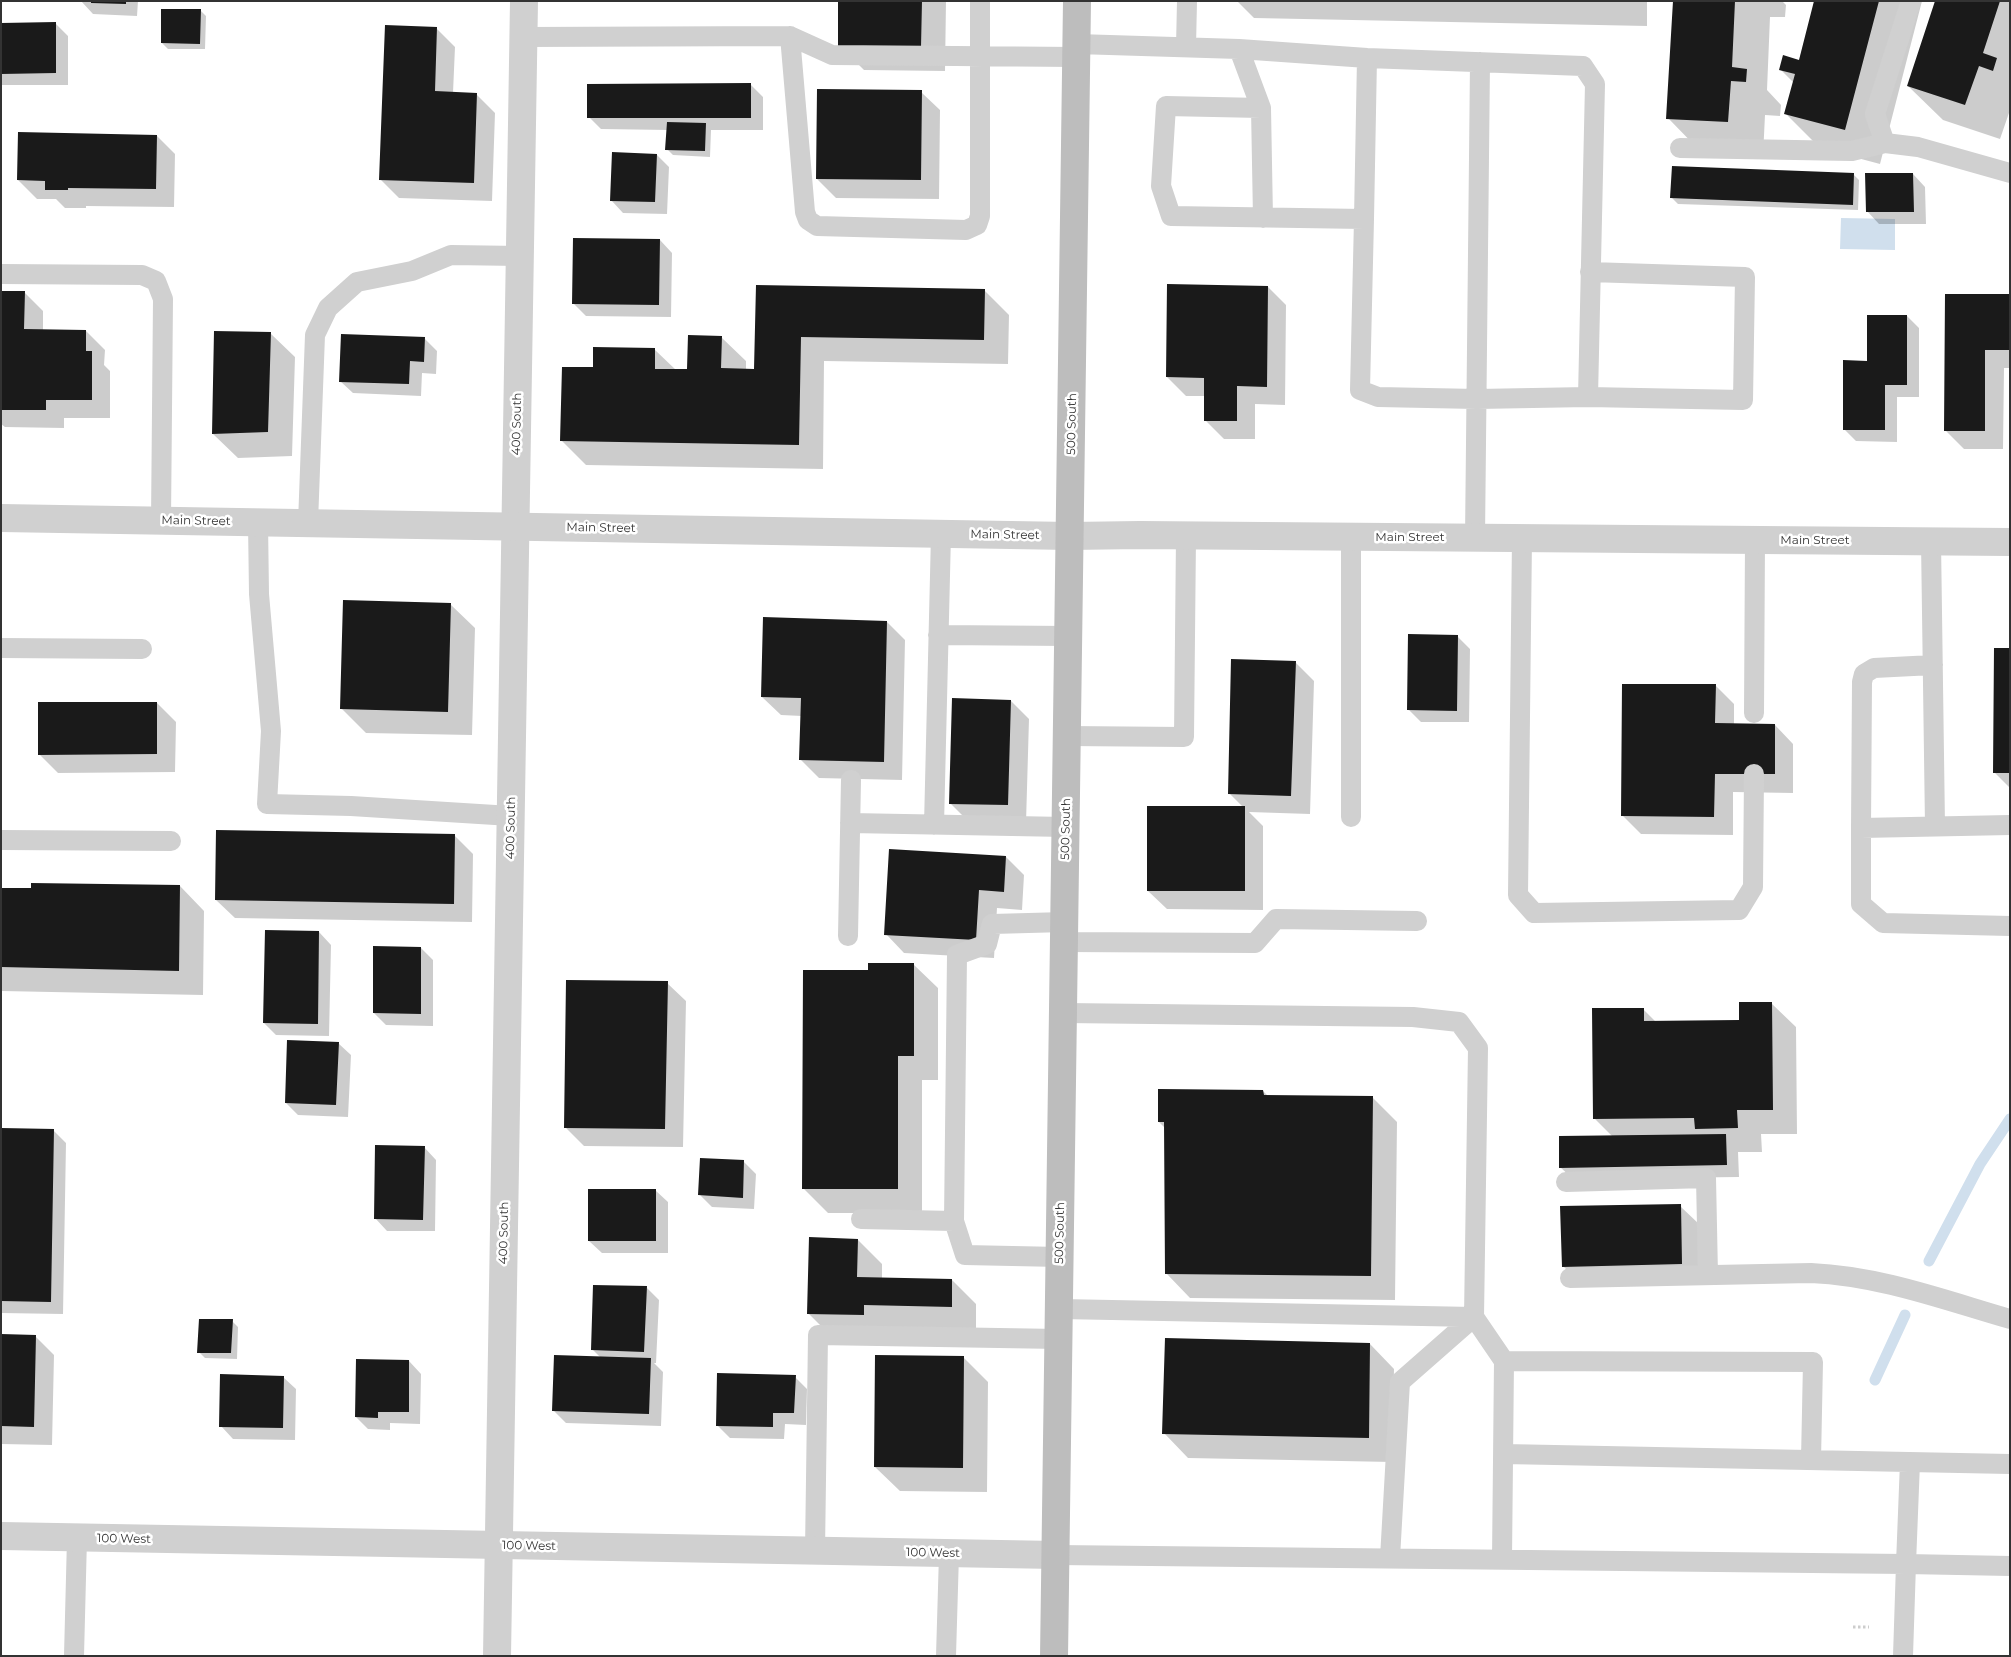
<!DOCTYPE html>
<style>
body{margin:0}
#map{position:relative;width:2011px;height:1657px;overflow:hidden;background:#fff;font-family:Montserrat,sans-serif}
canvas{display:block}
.frame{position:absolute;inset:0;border:2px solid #333;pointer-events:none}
</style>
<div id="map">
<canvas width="2011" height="1657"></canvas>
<div class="frame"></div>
</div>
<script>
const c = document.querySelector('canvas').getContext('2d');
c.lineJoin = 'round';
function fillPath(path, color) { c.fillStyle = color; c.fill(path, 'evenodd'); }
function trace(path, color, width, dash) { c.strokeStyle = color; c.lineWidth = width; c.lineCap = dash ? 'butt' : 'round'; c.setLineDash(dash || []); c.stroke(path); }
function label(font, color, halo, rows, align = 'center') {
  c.font = font + ' Montserrat,sans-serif'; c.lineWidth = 5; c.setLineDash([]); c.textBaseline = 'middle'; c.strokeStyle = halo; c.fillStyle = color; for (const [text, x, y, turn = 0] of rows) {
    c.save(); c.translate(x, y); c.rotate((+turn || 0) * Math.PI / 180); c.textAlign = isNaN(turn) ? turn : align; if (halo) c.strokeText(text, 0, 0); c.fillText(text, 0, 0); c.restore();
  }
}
const water = new Path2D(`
 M1841,218l54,1v31l-55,-1z`);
const shadow = new Path2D(`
 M81,1h57l-1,15 -44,-2z
 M839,1h107l-1,70 -81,-1 -25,-25z
 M1237,1h410v25l-393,-8z
 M1674,1h108l4,4 -1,12h-15l-3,73 14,15 -1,11 -15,-1 -2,41 -61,-3 -34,-35z
 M1815,1h107l-42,163 -60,-16 -35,-35 9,-30 -14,-14 19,-8z
 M1936,1h74v109l-10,29 -57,-19 -35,-34z
 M200,10l6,6 -1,33h-37l-6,-6z
 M1,24h55l12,12v49h-67z
 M436,28l19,19 -2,46 23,1 19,19 -3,88 -93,-3 -18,-18z
 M751,85l12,12v33h-52l-1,27 -37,-2 -6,-6 1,-19 -67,-1 -12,-12z
 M921,92l19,18 -1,89 -103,-1 -19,-19z
 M157,136l18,18 -1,53 -88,-1v2h-21l-9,-9h-19l-19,-19z
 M657,155l12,12 -2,47 -44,-1 -12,-13z
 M1853,174l6,6 -1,30 -180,-6 -6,-6z
 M1913,174l12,13 1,37h-47l-12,-13z
 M660,240l12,13 -1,64 -85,-1 -13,-13z
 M757,286l227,4 25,25 -1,49 -184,-3 -1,108 -237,-4 -24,-24 32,-72 60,-20 22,21h12l33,-33 25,24v9h9z
 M1268,287l18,18 -1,100 -30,-1v35h-31l-19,-19v-24h-19l-19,-19z
 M1,292h23l19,19v19l43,1 19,19 -1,15 6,6v47h-46v10l-59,-1 -4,-3z
 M2010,295v73h-6l-1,81h-39l-19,-19z
 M1907,316l12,12v69h-22v45l-41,-1 -12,-12 24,-67z
 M270,333l25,24 -3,99 -54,2 -25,-24z
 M424,338l13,13 -1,23 -14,-1 -1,23 -68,-3 -13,-12z
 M450,604l25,24 -3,107 -106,-2 -24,-24z
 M887,622l18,18 -3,140 -83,-2 -19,-19 2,-43 -21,-1 -19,-18z
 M1457,636l13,13 -1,73h-48l-12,-12z
 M2010,649v139l-16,-16z
 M1295,662l19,19 -4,133 -61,-2 14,14v84l-96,-1 -19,-18 95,-84 -14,-14z
 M1715,685l19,19v21h41l18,19v49l-60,-1v43l-92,-1 -18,-18z
 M1011,701l18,18 -3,104 -57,-1 -19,-19z
 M157,703l19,19 -1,50 -117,1 -19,-19z
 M454,835l19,19 -1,68 -237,-4 -19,-18z
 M1006,857l18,18 -2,35 -25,-2 -3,50 -90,-5 -18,-19z
 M180,886l24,25 -1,84 -202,-4v-102z
 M319,932l12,13 -2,91 -53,-1 -12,-12z
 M421,948l12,12v66l-47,-1 -12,-12z
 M913,964l25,24v92h-16v133h-94l-24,-24 65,-217z
 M667,983l19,18 -3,146 -99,-1 -19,-19z
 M1771,1003l25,24 1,107h-36l1,18h-24l1,25 -166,2 -13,-12 52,-31 -18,-18 49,-109 13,13 85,-1z
 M338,1043l13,12 -3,62 -50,-2 -12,-12z
 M1263,1091l5,5 104,1 25,25 -2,178 -205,-2 -24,-25 -1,-145 -6,-6z
 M1,1129l52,1 13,13 -3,171 -62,-1z
 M424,1147l12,13 -1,71h-48l-12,-13z
 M743,1161l13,13 -2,35 -42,-2 -12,-12z
 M655,1190l13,12v51h-66l-13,-12z
 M1680,1206l19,18 1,58 -118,3 -19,-19z
 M858,1240l24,24v15l70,1 24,24v27l-143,7 -24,-24z
 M646,1287l13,13 -3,63h-2l9,9 -2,54 -95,-3 -12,-12 47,-53 -8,-8z
 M232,1321l6,6 -1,32 -32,-1 -6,-6z
 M1,1336h34l19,19 -2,90 -51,-1z
 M1370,1344l24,25 -2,93 -204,-4 -24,-25z
 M963,1357l25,25 -1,110 -87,-1 -25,-24z
 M409,1361l12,13 -1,50 -30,-1v7l-22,-1 -12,-12z
 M283,1377l13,12 -1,51 -62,-1 -12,-13z
 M795,1377l12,12 -1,36 -21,-1 -1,15 -54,-1 -13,-13z`);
const stream = new Path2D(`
 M1929,1261l51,-97 30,-45
 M1875,1380l30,-65`);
const building = new Path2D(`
 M91,1h35v3l-35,-1z
 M838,1h84l-1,46 -83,-1z
 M1673,1h62l-3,66 15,2 -1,13 -15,-1 -3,41 -62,-3z
 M1814,1h65l-34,129 -61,-16 11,-40 -16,-4 4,-15 16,5z
 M1935,1h65l-17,52 14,5 -4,13 -14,-5 -14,39 -58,-19z
 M161,9h40l-1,35 -39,-1z
 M56,22v51l-55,1v-51z
 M385,25l52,2 -2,64 42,2 -3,90 -95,-3z
 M751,83v35h-164v-34z
 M817,89l105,1 -1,90 -105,-1z
 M667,122l39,1 -1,28 -40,-1z
 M18,132l139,3 -1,54 -88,-1v2h-23v-9l-28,-1z
 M612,152l45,2 -2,48 -45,-1z
 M1672,166l182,7 -1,32 -183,-7z
 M1865,173h48l1,39h-48z
 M573,238l87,1 -1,66 -87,-1z
 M1167,284l101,2 -1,101 -30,-1v35h-33v-43l-38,-1z
 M756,285l229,4 -1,51 -183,-3 -2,108 -239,-4 2,-74h31v-20l62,1v21h32l1,-34 34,1 -1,32 33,1z
 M1,291h24l-1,38 62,1v21h6v49h-46v10h-45z
 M1945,294h65v56h-25v81h-41z
 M1867,315h40v70h-22v45h-42v-70l24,1z
 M214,331l57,1 -3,100 -56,2z
 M341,334l84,3 -1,25 -14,-1 -1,23 -70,-2z
 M343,600l108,3 -3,109 -108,-3z
 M763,617l124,4 -3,141 -85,-2 2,-62 -40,-1z
 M1408,634l50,1 -1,76 -50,-1z
 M1994,648h16v125h-17z
 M1231,659l65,2 -5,135 -63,-2z
 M1622,684h94l-1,39 60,1v50h-60l-1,43 -93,-1z
 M952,698l59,2 -3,105 -59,-1z
 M38,702h119v52l-119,1z
 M1147,806h98v85h-98z
 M216,830l239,4 -1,70 -239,-4z
 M889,849l117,7 -2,36 -25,-2 -3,50 -92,-5z
 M31,883l149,2 -1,86 -178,-4v-79h30z
 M265,930l54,1 -1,93 -55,-1z
 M373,946l48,1v67l-48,-1z
 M868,963h46v93h-16v133h-96l1,-219h65z
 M566,980l102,1 -3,148 -101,-1z
 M1739,1002h33l1,108h-36l1,18 -43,1 -1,-11 -101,1 -1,-111h52v13l95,-1z
 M287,1040l52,2 -3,63 -51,-2z
 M1158,1089l105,1 1,5 109,1 -2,180 -206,-2 -1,-152h-6z
 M1,1128l53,1 -3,173 -50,-1z
 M1726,1134l1,31 -168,3v-32z
 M375,1145l50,1 -2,74 -49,-1z
 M700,1158l44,2 -1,38 -45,-3z
 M588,1189h68v52h-68z
 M1681,1204l1,60 -120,3 -2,-61z
 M809,1237l49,2 -1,38 95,2v28l-88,-2v10l-57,-1z
 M593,1285l54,1 -3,66 -53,-2z
 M199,1319h34l-2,34h-34z
 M1,1334l35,1 -2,92 -33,-1z
 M1165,1338l205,5 -1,95 -207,-4z
 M554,1355l97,3 -2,56 -97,-3z
 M875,1355l89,1 -1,112 -89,-1z
 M356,1359l53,1v52h-31v6l-23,-1z
 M717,1373l79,2 -2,38h-21v14l-57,-1z
 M220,1374l64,2 -1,52 -64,-1z`);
const path = new Path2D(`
 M1853,1627h16`);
const service = new Path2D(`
 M1911,1l-36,113 10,29 33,4 92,26
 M790,36l15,176 3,8 9,6 149,4 11,-5 3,-9v-215
 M524,37l266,-1 42,19 245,2
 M1077,44l162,5 22,59 -95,-2 -5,80 10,30 193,3 -4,171 18,7 99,2 111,-2 155,3 2,-123 -155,-5
 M1186,47l1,-46
 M1239,49l128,9 216,8 12,18 -7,313
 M1261,108l2,110
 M1680,148l172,3 33,-8
 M1364,219l3,-161
 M1,274l141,1 14,6 7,18 -2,222
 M258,522l1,72 12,137 -4,73 84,2 160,10
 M308,523l7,-188 13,-27 29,-26 55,-11 39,-16 69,1
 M1475,538l5,-476
 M1522,538l-4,357 16,18 205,-3 14,-23 1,-113
 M1931,541l4,285
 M938,635l131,1
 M1,648l141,1
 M1754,713l1,-173
 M1067,736l117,1 2,-201
 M1351,817v-280
 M850,823l216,4
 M934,825l7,-291
 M2010,825l-149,3v76l22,19 127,3
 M1861,828l1,-146 2,-8 10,-6 59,-3
 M1,840l170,1
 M848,936l3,-156
 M1064,942l191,1 21,-24 141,2
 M1064,1013l349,4 46,5 19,26 -4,269 -74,65 -10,176
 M1566,1182l140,-4 2,97
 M861,1219l93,2
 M1060,1257l-95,-2 -11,-34 3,-266 30,-11 5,-20 73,-2
 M1570,1278l241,-5c69,3 133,27 199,46
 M1060,1309l414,8 30,44 -2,198
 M1504,1361l309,1 -2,98
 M1504,1454l506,10
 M815,1551l3,-216 241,4
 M1056,1555l850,9 4,-102
 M74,1656l3,-118
 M946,1656l3,-102
 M1903,1656l3,-92 104,2`);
const minor = new Path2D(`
 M497,1656l27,-1655`);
const tertiary = new Path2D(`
 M1,518l1069,18 70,-1 870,7
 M1,1536l1055,19`);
const secondary = new Path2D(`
 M1054,1656l23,-1655`);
const streetNames = [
 ["400 South",517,424,-89],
 ["500 South",1072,424,-89],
 ["Main Street",196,521,1],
 ["Main Street",601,528,1],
 ["Main Street",1005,535,1],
 ["Main Street",1410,537],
 ["Main Street",1815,540],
 ["400 South",511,828,-89],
 ["500 South",1066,829,-89],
 ["400 South",504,1233,-89],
 ["500 South",1060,1233,-89],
 ["100 West",124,1539,1],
 ["100 West",529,1546,1],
 ["100 West",933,1553,1]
];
fillPath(water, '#d0dfed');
fillPath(shadow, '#0003');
trace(stream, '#d0dfed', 11);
fillPath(building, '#1a1a1a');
trace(path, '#cdcdcd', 3, [2.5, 2.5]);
trace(service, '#d0d0d0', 20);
trace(minor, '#d0d0d0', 28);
trace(tertiary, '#d0d0d0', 28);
trace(secondary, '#bdbdbd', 28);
label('12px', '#333', '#fff', streetNames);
</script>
